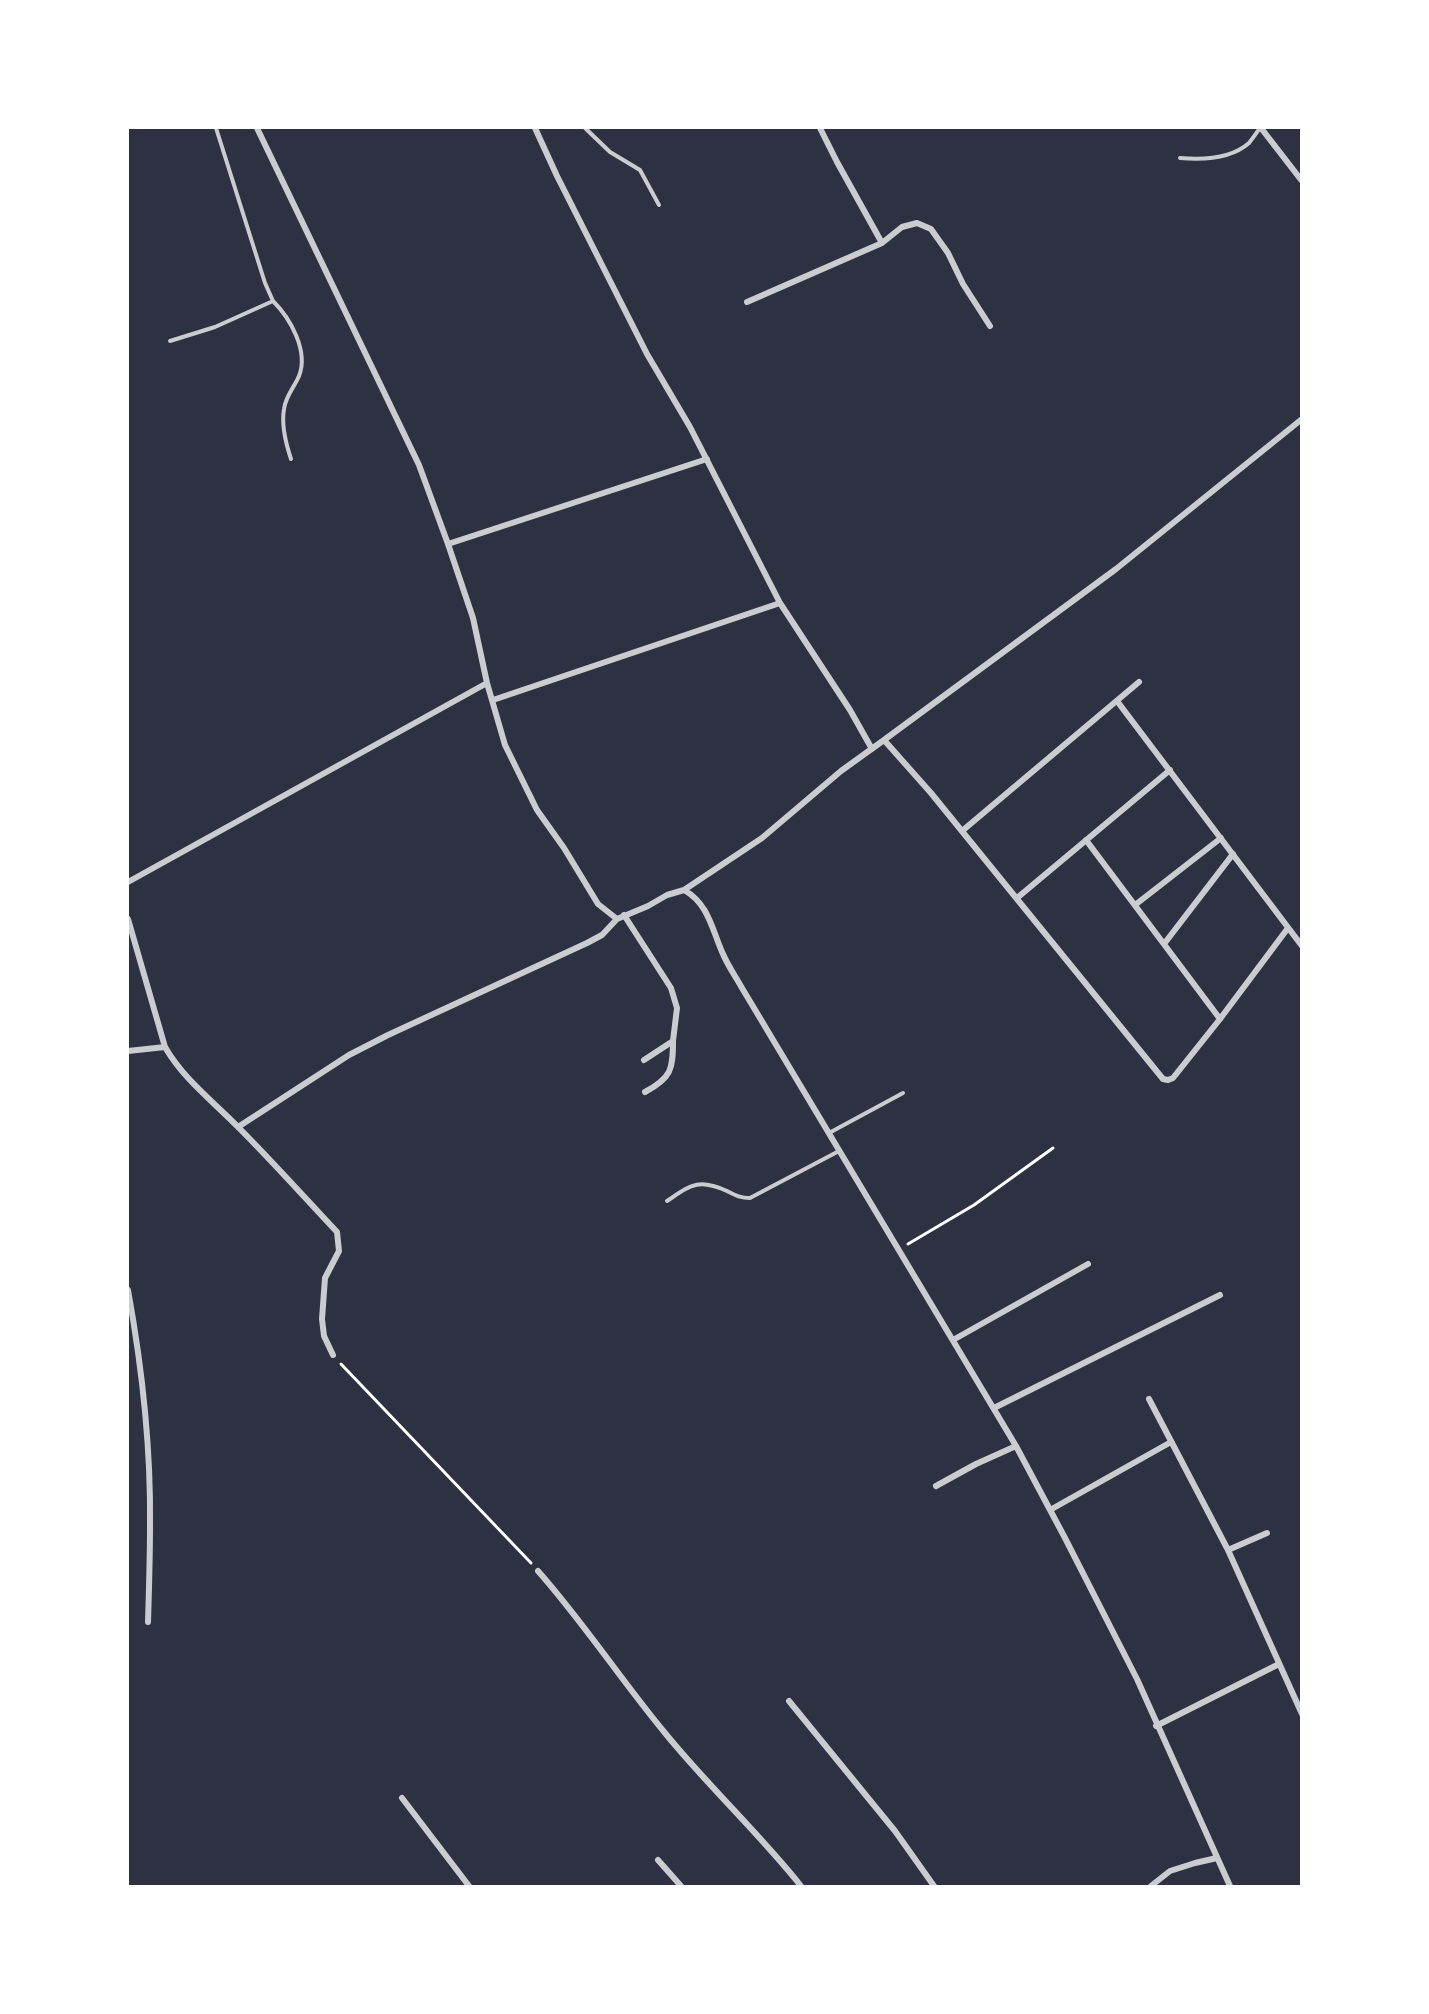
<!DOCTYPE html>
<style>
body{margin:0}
#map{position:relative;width:1429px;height:2014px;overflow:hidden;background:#2d3142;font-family:"Work Sans",sans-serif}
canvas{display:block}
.frame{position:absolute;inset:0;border:129px solid #fff;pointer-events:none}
</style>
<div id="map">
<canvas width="1429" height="2014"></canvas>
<div class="frame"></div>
</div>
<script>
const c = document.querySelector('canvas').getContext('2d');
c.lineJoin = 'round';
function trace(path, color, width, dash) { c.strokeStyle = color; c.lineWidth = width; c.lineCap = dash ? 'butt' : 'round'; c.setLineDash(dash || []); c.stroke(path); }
const path = new Path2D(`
 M908,1244l66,-39 79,-57
 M341,1364l190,199`);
const service = new Path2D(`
 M585,128l25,24 30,18 19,35
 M1180,158c23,2 51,1 69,-15 4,-5 8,-11 11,-15
 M273,301c17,17 36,50 26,75 -5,12 -13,19 -15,33 -3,17 2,35 7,50
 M170,341l45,-14 58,-26 -8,-18 -49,-155
 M829,1133l74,-40
 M667,1201c24,-16 31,-23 60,-10 8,4 13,7 23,7l89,-47`);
const minor = new Path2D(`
 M257,128l162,337 29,79 25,74 14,65 18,62 32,65 27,38 34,56 19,15 31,-13 19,-11 17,-5c25,14 28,40 39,64 5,12 13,23 19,34l274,458 49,92 72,141 93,207
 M535,128l22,48 90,178 43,73 90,176 70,107 22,39
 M820,128l17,34 45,81 20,-16 15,-4 14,6 17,24 15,31 27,42
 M1261,128l41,53
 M747,302l135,-59
 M448,544l259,-85
 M493,700l287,-97
 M1117,701l185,245
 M884,740l232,-171 186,-150
 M962,831l177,-149
 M1086,840l134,179
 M128,882l359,-199
 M684,890l78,-52 79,-67 43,-31 47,53 232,286 5,1 5,-2 47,-59 68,-91
 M1017,898l153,-128
 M1135,905l86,-67
 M624,915l47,73 6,20 -4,33 -29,19
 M128,919l37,128c19,33 48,54 74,81 34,34 65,69 98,104l2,19 -14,27 -3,41 2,17 9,19
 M1164,944l69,-90
 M128,1051l37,-4
 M645,1092c26,-14 28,-22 28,-51
 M238,1127l111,-72 39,-20 199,-92 15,-8 15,-16
 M128,1290c14,77 23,157 22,236 0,32 -1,64 -2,96
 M953,1340l135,-76
 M1149,1399l79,151
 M994,1408l226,-113
 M936,1486l40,-22 40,-18
 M1050,1510l121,-68
 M1267,1533l-39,17 74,164
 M538,1571c46,52 83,109 127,162 43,53 94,100 136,153
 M789,1701l106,130 39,55
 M1156,1726l123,-62
 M402,1798l67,88
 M658,1860l23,26
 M1151,1886l19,-15 25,-8 22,-5`);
trace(path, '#fff', 3);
trace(service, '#caccd0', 4);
trace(minor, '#caccd0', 6);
</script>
